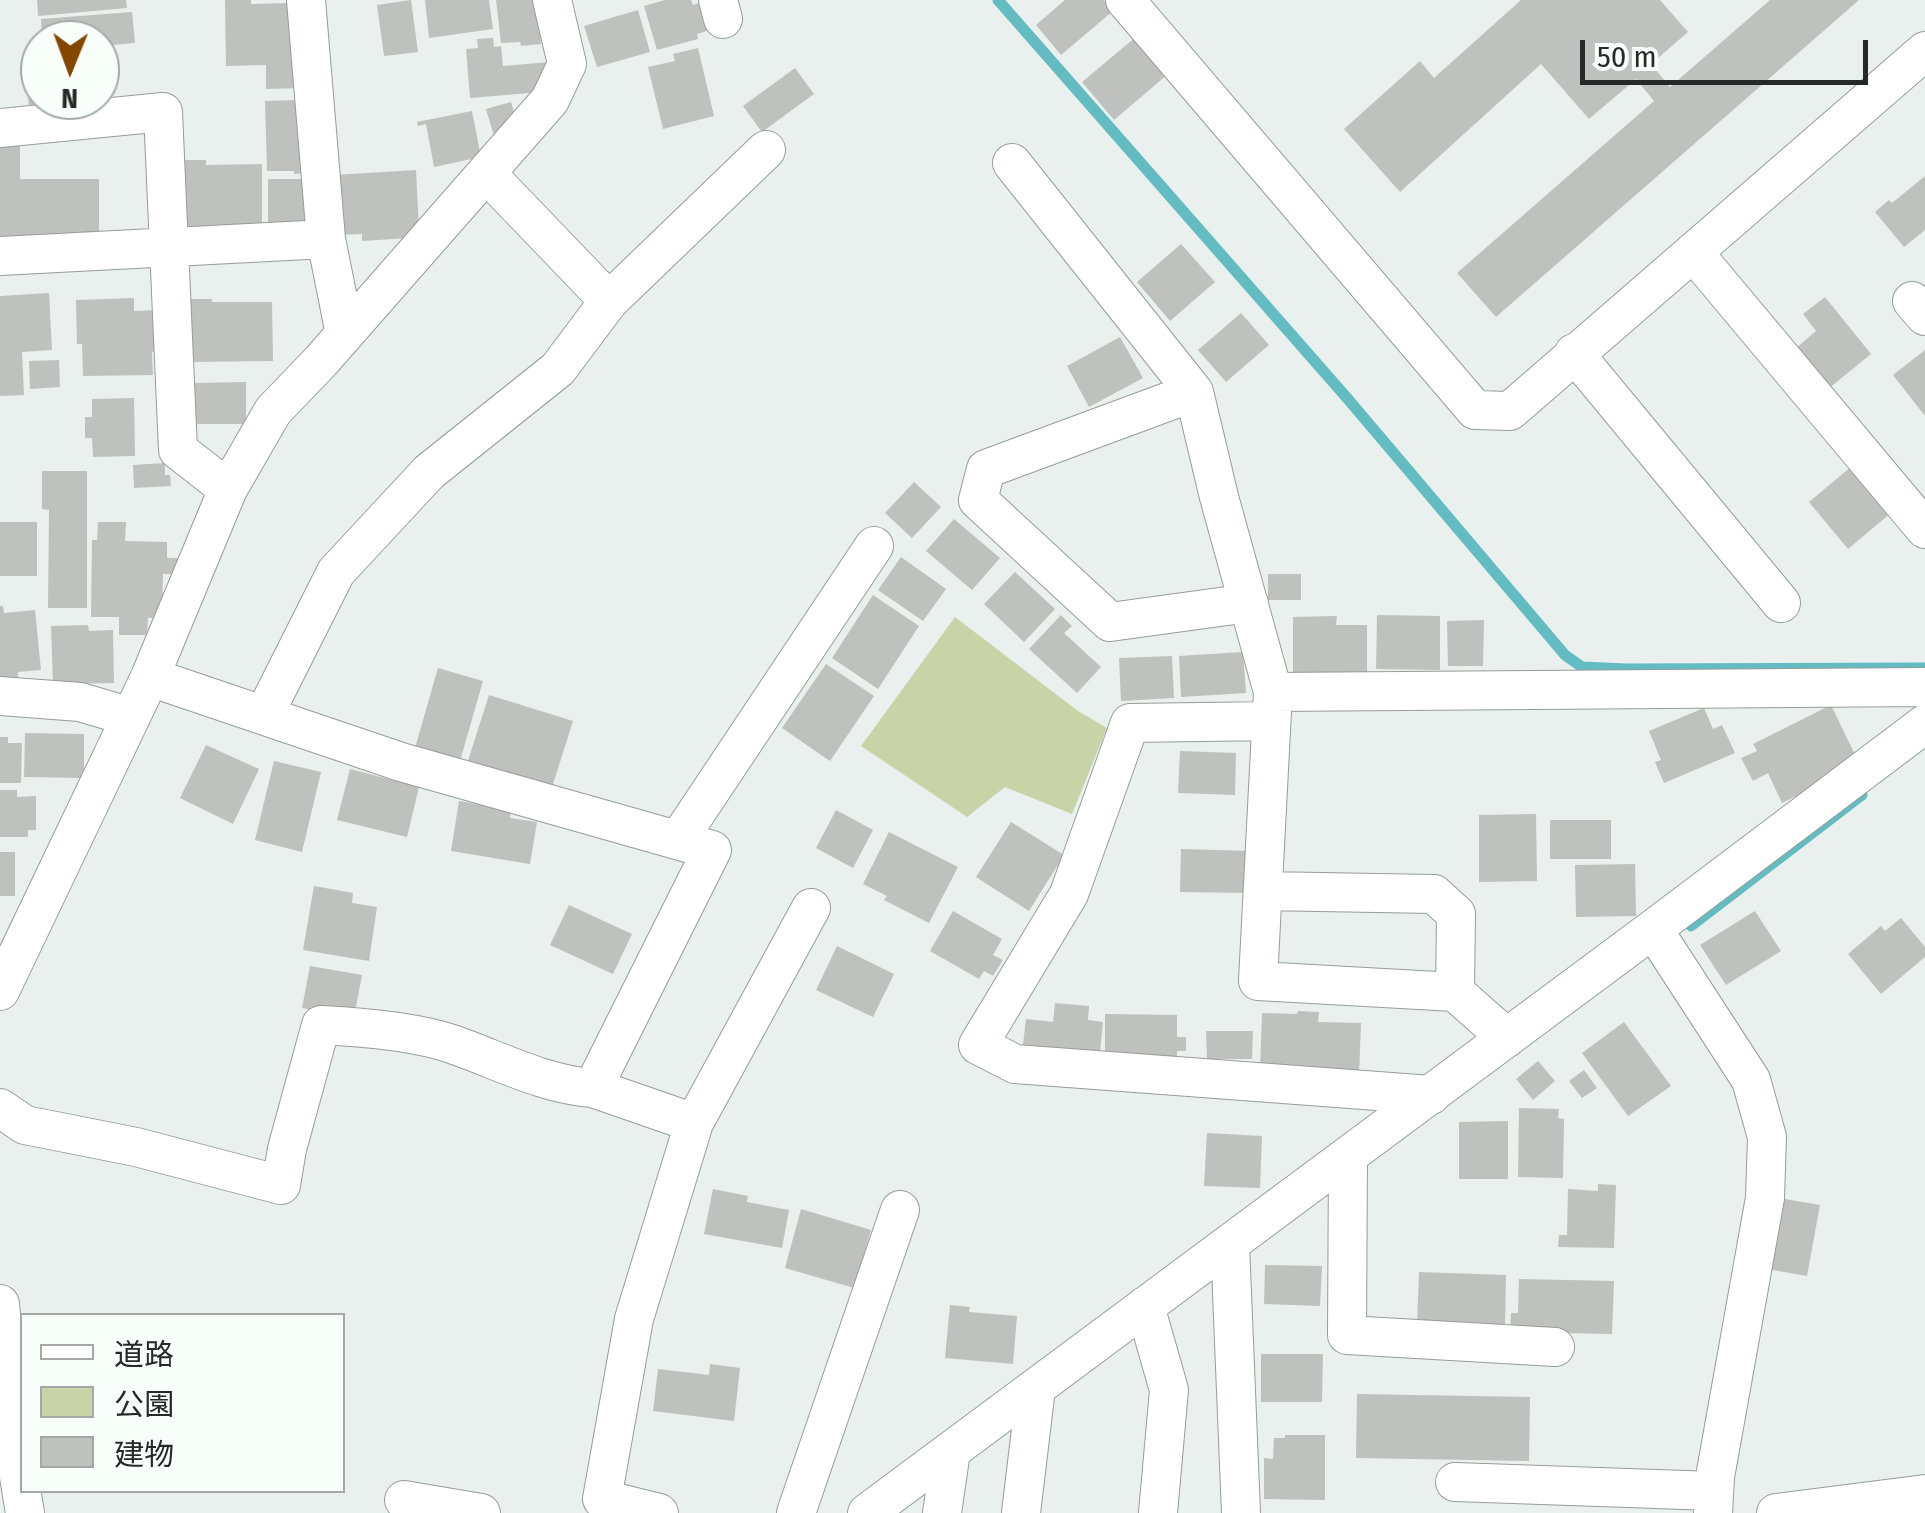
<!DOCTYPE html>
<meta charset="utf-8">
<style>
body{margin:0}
#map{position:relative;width:1925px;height:1513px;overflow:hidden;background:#eaf0ed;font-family:"Fira Sans Condensed","Noto Sans JP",sans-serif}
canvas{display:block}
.legend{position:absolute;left:20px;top:1313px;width:325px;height:180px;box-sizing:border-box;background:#f8fefa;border:2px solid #a4a9a6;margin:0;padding:12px 18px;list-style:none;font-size:30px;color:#272928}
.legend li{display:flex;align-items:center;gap:20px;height:50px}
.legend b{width:50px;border:2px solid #a4a9a6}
.north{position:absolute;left:20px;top:20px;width:100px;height:100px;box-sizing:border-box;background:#f8fefa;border:2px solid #a4a9a6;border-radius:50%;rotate:181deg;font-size:28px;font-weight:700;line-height:40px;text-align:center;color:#272928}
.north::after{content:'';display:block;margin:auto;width:35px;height:45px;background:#834700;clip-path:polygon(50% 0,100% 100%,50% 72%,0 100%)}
.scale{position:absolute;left:1580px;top:40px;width:288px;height:45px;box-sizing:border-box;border:5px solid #272928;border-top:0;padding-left:12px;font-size:30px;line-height:35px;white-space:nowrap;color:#272928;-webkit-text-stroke:8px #f8fefa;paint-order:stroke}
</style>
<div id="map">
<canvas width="1925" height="1513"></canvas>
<ul class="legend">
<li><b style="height:12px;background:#fff"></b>道路</li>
<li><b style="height:28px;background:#c8d4a8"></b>公園</li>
<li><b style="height:28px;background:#bec1bd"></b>建物</li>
</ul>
<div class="north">N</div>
<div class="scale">50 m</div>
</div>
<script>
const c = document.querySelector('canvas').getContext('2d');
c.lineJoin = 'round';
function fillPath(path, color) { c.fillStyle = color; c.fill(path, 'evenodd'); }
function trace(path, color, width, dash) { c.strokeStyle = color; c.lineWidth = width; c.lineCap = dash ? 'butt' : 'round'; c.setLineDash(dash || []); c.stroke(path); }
const green = new Path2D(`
 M955,617l123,94 29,17 -35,86 -67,-27 -38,30 -106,-71z`);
const stream = new Path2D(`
 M998,0l349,398 218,257 17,12 44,2 299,-1
 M1691,926l171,-131`);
const building = new Path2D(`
 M37,0h89l1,8 -89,8z
 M225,0h26v4l40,-1 15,85 -40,1v-24l-40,1z
 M411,0l7,52 -34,4 -7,-51z
 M425,0h64l4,29 -64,9z
 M496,0h41l4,44 -20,2 -1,-4 -19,1z
 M665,0h26l2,5 10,-3 7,28 -13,4 1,5 -41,11 -13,-44z
 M1065,0h39l9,11 -52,44 -25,-30z
 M1521,0h139l28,32 -37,32 19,23 100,-87h89l-363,317 -39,-44 197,-172 -18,-22 -47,40 -48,-55 -141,128 -56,-63 76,-68 14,17z
 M638,10l12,42 -53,15 -13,-41z
 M132,12l3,31 -35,3v-6h-58l-1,-21z
 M1137,36l31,38 -54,46 -32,-38z
 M493,38l1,9 7,-1 2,20 47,-4 3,29 -83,7 -4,-49 12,-1 -1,-9z
 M698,48l16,68 -51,13 -15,-62 27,-6 -2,-7z
 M36,52h4v48h32l1,16 -43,4 -5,-63 11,-1z
 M795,68l19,26 -52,38 -19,-26z
 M297,100l8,73 -11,1v-3h-27l-2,-70z
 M511,102l8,27 -25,7 -8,-27z
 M472,111l9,46 -47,10 -8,-43 -8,2 -1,-4z
 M0,142h20v37h79v67h-99z
 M175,160h31v5l56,-1v60h-34v9l-52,1z
 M416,170l3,60 -10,1v7l-47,3v-7l-24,1 -4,-60z
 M1925,176v54l-21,17 -29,-35 14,-12 3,3z
 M268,179h39l1,49h-40z
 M1181,244l34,38 -45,39 -33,-39z
 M49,293l3,57 -30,2 2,43 -24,1v-100z
 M1825,297l46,57 -43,35 -33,-40 21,-18 -13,-17z
 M134,298v13l28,-1v41l-10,1 1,23 -70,1 -1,-32h-5l-1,-44z
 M187,299h25v3h60l1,59 -85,1z
 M1241,313l28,32 -43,37 -28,-32z
 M1120,337l23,41 -54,29 -22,-41z
 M1925,350v66l-32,-41z
 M59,360l1,27 -30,2 -1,-28z
 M246,382v42h-53v-41z
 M134,398l1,58 -42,1 -1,-19h-7v-21h7v-18z
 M165,463v12h5l1,11 -37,2 -1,-23z
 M1852,466l40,46 -44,37 -39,-47z
 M42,471h45v137h-39l1,-98 -7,-1z
 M914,482l27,25 -29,31 -27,-25z
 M954,519l46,39 -28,32 -46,-39z
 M0,522h37v54h-37z
 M98,522h28l-1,19 42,1v16h12v16h-16l-1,44h-14l-1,17h-28v-18h-28l1,-77h5z
 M901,557l45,32 -23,32 -45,-31z
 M1015,572l40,37 -31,33 -40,-38z
 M1268,574h33v26h-33z
 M873,595l46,31 -41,63 -46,-31z
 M0,606h3l1,7 31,-3 6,60 -23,2 1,15 -19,1z
 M1061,615l11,11 -8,7 37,34 -24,26 -48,-44z
 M1377,615l63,1v54l-64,-1z
 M1337,616l-1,9h31v49l-74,2v-59z
 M1484,620l-1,46h-35l-1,-45z
 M88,625l1,6 24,-1 1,53 -61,1 -2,-58z
 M1243,652l3,41 -65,4 -2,-41z
 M1172,656l2,42 -53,3 -2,-43z
 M826,664l48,32 -44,65 -48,-33z
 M438,668l45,13 -23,80 -45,-13z
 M489,695l84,26 -24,76 -84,-27z
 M1831,705l29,60 -78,38 -14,-30 -15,8 -12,-23 16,-7 -4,-7z
 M1704,708l9,21 9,-4 13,28 -71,30 -9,-21 6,-2 -12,-29z
 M25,733l59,1v44l-60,-1z
 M0,737h8v6h14l-1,40h-21z
 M206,745l53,24 -26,55 -53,-26z
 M1180,751l56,2 -1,42 -57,-2z
 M274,761l47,11 -19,80 -47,-12z
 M350,769l69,18 -12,50 -70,-17z
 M0,790h17v7l19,-1v34h-8v7h-28z
 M459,801l52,9 -1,8 27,4 -7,42 -79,-13z
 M836,810l37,20 -20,38 -37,-20z
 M1536,814l1,67 -58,1v-67z
 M1550,820h61v39h-61z
 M1011,822l53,33 -35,56 -53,-34z
 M889,832l69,35 -29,56 -45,-23 3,-4 -24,-12z
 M1181,849l69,2 -1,42 -69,-1z
 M0,852h15v44h-15z
 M1635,864l1,52 -60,1 -1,-52z
 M314,886l39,7 -1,10 25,4 -8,54 -66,-11z
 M569,905l63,29 -19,40 -63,-29z
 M953,911l49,28 -9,16 10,5 -10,16 -9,-5 -5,8 -49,-28z
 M1755,911l26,40 -55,34 -26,-40z
 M1901,918l24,29v10l-44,37 -33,-40 33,-28 4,5z
 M837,946l57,28 -21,43 -57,-27z
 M310,966l52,9 -8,42 -52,-9z
 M1055,1003l34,3 -1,14 15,2 -3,30 -77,-7 3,-26 27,3z
 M1298,1011l21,1 -1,10 43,1 -2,52 -31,-1 1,-6 -48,-2 -21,6 2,-59 35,1z
 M1105,1014l72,1v22h9v14h-9v11l-72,-1z
 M1624,1022l47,64 -43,30 -46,-63z
 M1206,1031h47l-1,28h-45z
 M1538,1061l17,20 -22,19 -17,-21z
 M1584,1070l13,18 -15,10 -13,-17z
 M1519,1108l40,1 -1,9 6,1 -1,59 -45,-1z
 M1508,1121v58h-49v-57z
 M1207,1133l55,3 -2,52 -56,-2z
 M1598,1184l18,1 -2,63 -56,-1 1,-12h8l1,-46 30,2z
 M713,1189l35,7 -1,6 42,8 -7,38 -78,-14z
 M1779,1198l41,7 -13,71 -40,-7z
 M801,1209l70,21 -17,58 -69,-20z
 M1265,1265l57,1 -2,40 -56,-2z
 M1419,1272l87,3 -1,52 -88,-2z
 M1519,1279l95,2 -2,53 -102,-2 1,-19h7z
 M950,1305l20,2 -1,5 48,4 -4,48 -68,-6z
 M1261,1354h62l-1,48h-61z
 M710,1364l30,4 -6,53 -81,-10 5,-42 51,6z
 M1357,1394l173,3 -1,64 -173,-3z
 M1285,1435h40v65l-61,-1v-41l9,1 1,-21h11z`);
const minor = new Path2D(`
 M306,0l20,239
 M718,0l5,19
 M1125,0l350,410 35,1 415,-360
 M0,128l163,-16 15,338 50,39
 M1012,163l182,229 25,105 54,195 -15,289 197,11 52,46
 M486,173l123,128
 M1693,252l232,277
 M0,256l326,-17 19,95
 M1912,301l13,15
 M1574,353l207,250
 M1194,392l-208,77 -8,31 132,122 139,-19
 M150,677l251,85 311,88 -119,238 101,35 -60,196 -32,180 57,14
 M1273,692l652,-5
 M0,696l80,6 51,15
 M264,715l72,-143 93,-100 129,-103 51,-68 157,-151
 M1271,721l-141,2 -61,171 -91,151 37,19 416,31
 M678,840l196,-294
 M1263,891l171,3 22,20 -1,78
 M1653,929l98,151 16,57 -2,61 -50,279 -2,36
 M0,991l150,-314 78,-188 45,-78 48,-50 229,-261 17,-36 -15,-64
 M0,1108l25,17 111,22 145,38 6,-36 34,-124c40,2 93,6 131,19 46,16 93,41 141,44
 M694,1123l117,-215
 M1348,1156l-1,179 208,12
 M1230,1244l11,269
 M0,1304l12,130 13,79
 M1145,1306l24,84 -11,123
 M1455,1482l259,9
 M404,1500l77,13
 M796,1513l104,-303
 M867,1513l786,-584 272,-205
 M942,1513l9,-62
 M1021,1513l15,-125
 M1776,1513l149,-19`);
fillPath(green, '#c8d4a8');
trace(stream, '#62bcc1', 11);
fillPath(building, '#bec1bd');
trace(minor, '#979d99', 40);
trace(minor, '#fff', 38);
</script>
